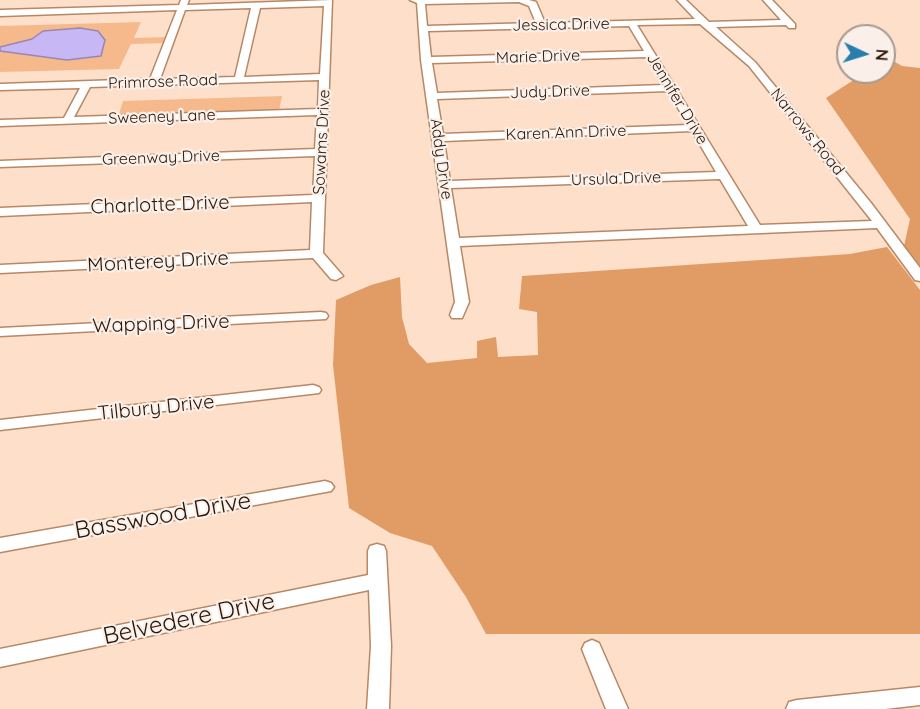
<!DOCTYPE html>
<style>
body{margin:0}
#map{position:relative;width:920px;height:709px;overflow:hidden;background:#fedfc9;font-family:Quicksand,sans-serif}
canvas{display:block}
.north{position:absolute;left:836px;top:24px;width:60px;height:60px;box-sizing:border-box;background:#fbf0e9;border:2px solid #a7998f;border-radius:50%;rotate:94deg;font-size:16px;font-weight:700;line-height:24px;text-align:center;color:#291709}
.north::after{content:'';display:block;margin:auto;width:21px;height:27px;background:#277ead;clip-path:polygon(50% 0,100% 100%,50% 72%,0 100%)}
</style>
<div id="map">
<canvas width="920" height="709"></canvas>
<div class="north">N</div>
</div>
<script>
const c = document.querySelector('canvas').getContext('2d');
c.lineJoin = 'round';
function fillPath(path, color) { c.fillStyle = color; c.fill(path, 'evenodd'); }
function trace(path, color, width, dash) { c.strokeStyle = color; c.lineWidth = width; c.lineCap = dash ? 'butt' : 'round'; c.setLineDash(dash || []); c.stroke(path); }
function label(font, color, halo, rows, align = 'center') {
  c.font = font + ' Quicksand,sans-serif'; c.lineWidth = 4.5; c.setLineDash([]); c.textBaseline = 'middle'; c.strokeStyle = halo; c.fillStyle = color; for (const [text, x, y, turn = 0] of rows) {
    c.save(); c.translate(x, y); c.rotate((+turn || 0) * Math.PI / 180); c.textAlign = isNaN(turn) ? turn : align; if (halo) c.strokeText(text, 0, 0); c.fillText(text, 0, 0); c.restore();
  }
}
const green = new Path2D(`
 M141,22l-7,16 33,-1 -2,6 -34,1 -12,25 -119,3v-46z
 M282,96l-3,15 -161,6 5,-16z`);
const forest = new Path2D(`
 M888,58l14,8 18,2v198l-16,-20 6,-27 -84,-121 40,-26h18v-12z
 M887,247l33,43v344h-434l-20,-37 -34,-51 -42,-13 -41,-25 -16,-143 3,-65 35,-15 29,-8 2,40 7,27 18,19 50,-5v-17l19,-4 2,20 40,-2 -1,-43 -18,-3 3,-33 328,-22z`);
const water = new Path2D(`
 M80,28l18,3 7,9 -4,16 -34,4 -67,-9v-4l32,-8 11,-8z`);
const minor = new Path2D(`
 M181,0h8l-2,5 145,-5 -9,253 20,23 -7,4 -5,-1 -18,-21 -313,15v-8l310,-15 2,-48 -312,14v-8l313,-13 2,-39 -315,11v-6l315,-12 2,-34 -317,11v-6l64,-2 16,-30 -80,2v-6l150,-5 27,-69 -177,6v-6l179,-5zM324,6l-4,68 -76,3 16,-69zM251,8l-16,69 -75,2 25,-69zM319,80l-1,29 -244,8 16,-30z
 M410,0h119l7,2 9,21 150,-4 -18,-19h9l23,22 72,-2 -18,-20h9l23,24v4h-6l-3,-3 -70,2 39,35 116,141 49,65v13l-5,-1 -38,-52 -417,18 9,56 -7,16h-10l-2,-3 5,-13 -34,-242 -4,-57zM519,2l10,4 7,17 -109,3 -2,-22zM700,24l49,42 123,155 -112,4 -123,-200zM629,26l15,25 -213,6 -3,-26zM647,57l17,28 -227,8 -5,-30zM668,91l20,34 -245,9 -6,-35zM692,131l24,41 -266,9 -6,-40zM720,179l28,47 -289,12 -8,-50z
 M321,312l5,1 2,3 -2,3 -326,17v-8z
 M313,385l6,2 2,3 -2,3 -319,37v-10z
 M325,481l6,2 3,4 -3,4 -331,61v-14z
 M377,544l7,2 2,5 5,95 -2,63h-22l4,-63 -2,-56 -369,77v-18l368,-74v-24l2,-5z
 M592,640l7,3 29,66h-22l-24,-60 3,-6z
 M920,687v18l-35,4h-99l3,-7 8,-2z`);
const farStreetnames = [
 ["Jessica Drive",561,25,-1],
 ["Marie Drive",538,57,-2],
 ["Primrose Road",163,82,-2],
 ["Judy Drive",550,92,-2],
 ["Jennifer Drive",677,99,59],
 ["Sweeney Lane",162,117,-2],
 ["Narrows Road",807,132,51],
 ["Karen Ann Drive",566,133,-2],
 ["Sowams Drive",322,142,-87],
 ["Greenway Drive",161,158,-2],
 ["Addy Drive",441,159,82],
 ["Ursula Drive",616,179,-2]
];
const streetNames = [
 ["Charlotte Drive",160,205,-2],
 ["Monterey Drive",158,262,-3],
 ["Wapping Drive",161,324,-2],
 ["Tilbury Drive",156,408,-6]
];
const nearStreetnames = [
 ["Basswood Drive",163,516,-10],
 ["Belvedere Drive",189,619,-12]
];
fillPath(green, '#f6b98c');
fillPath(forest, '#e19b65');
fillPath(water, '#c8b7f5');
trace(water, '#9887ae', 1.5);
trace(minor, '#b78866', 3);
fillPath(minor, '#fff');
label('16px', '#291709', '#fbf0e9', farStreetnames);
label('20px', '#291709', '#fbf0e9', streetNames);
label('24px', '#291709', '#fbf0e9', nearStreetnames);
</script>
